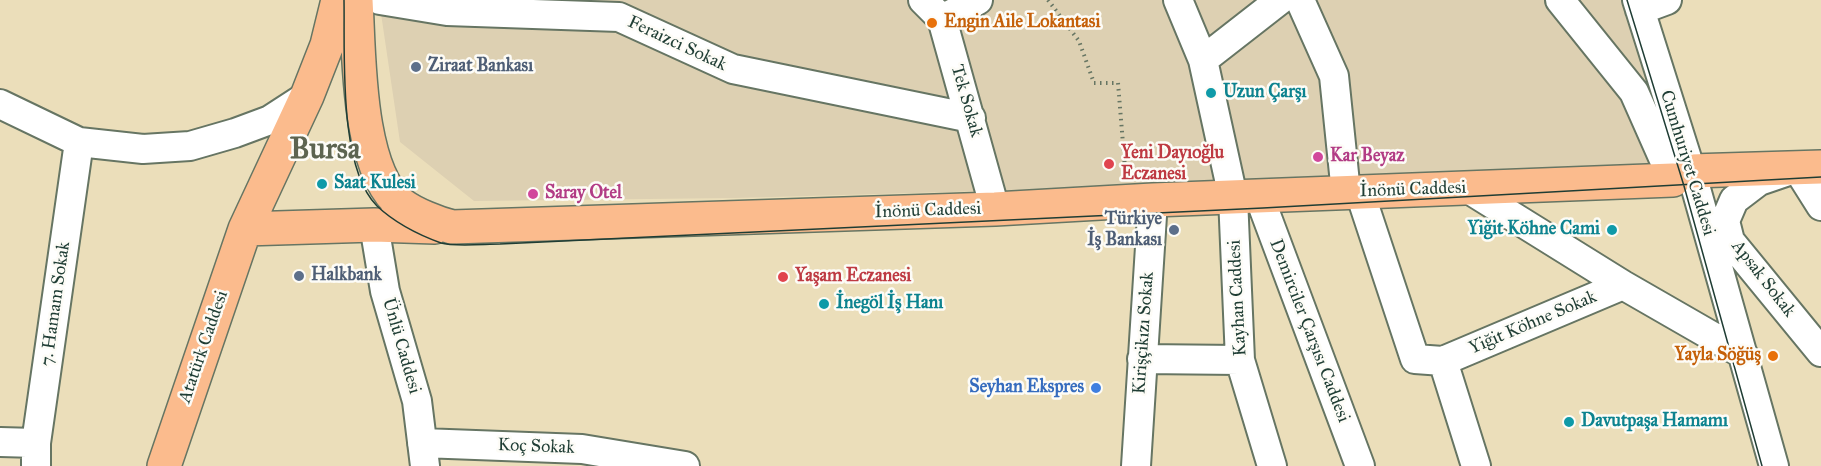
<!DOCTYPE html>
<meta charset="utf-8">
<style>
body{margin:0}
canvas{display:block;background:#ebdeba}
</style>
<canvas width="1821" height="466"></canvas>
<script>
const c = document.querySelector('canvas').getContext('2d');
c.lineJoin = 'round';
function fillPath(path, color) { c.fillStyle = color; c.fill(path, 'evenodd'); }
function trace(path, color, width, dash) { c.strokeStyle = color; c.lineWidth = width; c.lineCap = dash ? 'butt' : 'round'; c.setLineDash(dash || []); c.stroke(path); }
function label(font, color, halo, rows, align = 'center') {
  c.font = font + ' "IM FELL Great Primer",serif'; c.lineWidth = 5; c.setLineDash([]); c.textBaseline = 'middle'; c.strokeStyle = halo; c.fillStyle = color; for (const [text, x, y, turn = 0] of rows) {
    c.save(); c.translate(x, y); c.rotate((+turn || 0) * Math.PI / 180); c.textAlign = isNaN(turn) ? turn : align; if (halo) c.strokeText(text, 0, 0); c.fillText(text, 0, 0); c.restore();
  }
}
const built = new Path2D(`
 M379,0h1256l56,171 -956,27 -261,3 -74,-59z`);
const path = new Path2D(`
 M1048,0l31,41 15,42h24l7,85`);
const minor = new Path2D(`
 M380,0l67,11 172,6 114,52 238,49
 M923,0l19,19 53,190
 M1178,0l25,60 30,137 7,163 32,106
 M1300,0l34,76 12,117
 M1560,0l74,92 39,88
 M1637,0l54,171 83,295
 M1640,10l27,-10
 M942,19l36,-19
 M1203,60l77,-60
 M0,104l79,38 64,7 47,-3 45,-13 35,-13 37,-24
 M1467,188l156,97 120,69
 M1360,193l55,166 28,2 180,-76
 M1259,196l101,270
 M1821,206l-24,-38 -38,13 -25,19 -9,21 5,20 91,111
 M374,225l11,66 32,110 8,65
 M1142,359l98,1
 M1443,361l33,105
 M0,442l36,1
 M422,443l160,6 103,17
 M36,466v-23l43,-301
 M1136,466l17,-266`);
const major = new Path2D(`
 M356,0c3,52 1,172 46,205 12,9 35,18 50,22l543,-18 158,-9 520,-20
 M1691,171l130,-4
 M245,229l129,-4 61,2
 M164,466l81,-237 62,-133 20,-51 11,-45`);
const tram = new Path2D(`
 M344,0c1,53 -6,167 33,206 17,16 42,29 64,37 13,4 44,1 59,1l763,-36 558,-31
 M1627,0l57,186 78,280`);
const markers = [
 [932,23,6,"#e8710a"],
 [416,67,6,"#5c6f8a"],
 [1211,93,6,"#0f9aa8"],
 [1318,157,6,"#d1479c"],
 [1109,164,6,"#e0444e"],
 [322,184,6,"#0f9aa8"],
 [533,194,6,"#d1479c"],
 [1174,230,6,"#5c6f8a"],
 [1612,230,6,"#0f9aa8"],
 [299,276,6,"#5c6f8a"],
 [783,277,6,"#e0444e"],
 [824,304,6,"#0f9aa8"],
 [1773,356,6,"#e8710a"],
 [1096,388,6,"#3f7fe0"],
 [1569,422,6,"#0f9aa8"]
];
const foodNames = [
 ["Engin Aile Lokantasi",944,23],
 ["Yayla Söğüş",1761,356,"right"]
];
const streetNames = [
 ["Feraizci Sokak",677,44,25],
 ["Tek Sokak",966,101,74],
 ["Cumhuriyet Caddesi",1687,163,73],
 ["İnönü Caddesi",1413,190,-2],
 ["İnönü Caddesi",928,211,-2],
 ["Apsak Sokak",1763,279,52],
 ["Kayhan Caddesi",1238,298,-93],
 ["7. Hamam Sokak",56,304,-82],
 ["Yiğit Köhne Sokak",1533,323,-23],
 ["Demirciler Çarşısı Caddesi",1309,331,69],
 ["Kirişçikızı Sokak",1144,333,-86],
 ["Ünlü Caddesi",401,346,74],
 ["Atatürk Caddesi",204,347,-71],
 ["Koç Sokak",536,447,2]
];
const serviceNames = [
 ["Ziraat Bankası",428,67],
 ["Türkiye",1162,220,"right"],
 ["İş Bankası",1162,241,"right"],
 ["Halkbank",311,276]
];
const cultureNames = [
 ["Uzun Çarşı",1223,93],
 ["Saat Kulesi",334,184],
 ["Yiğit Köhne Cami",1600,230,"right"],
 ["İnegöl İş Hanı",836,304],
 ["Davutpaşa Hamamı",1581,422]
];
const healthNames = [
 ["Yeni Dayıoğlu",1121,154],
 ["Eczanesi",1121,175],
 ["Yaşam Eczanesi",795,277]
];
const hotelNames = [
 ["Kar Beyaz",1330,157],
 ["Saray Otel",545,194]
];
const shopNames = [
 ["Seyhan Ekspres",1084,388]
];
const townNames = [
 ["Bursa",325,151]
];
fillPath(built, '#ddd0b2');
trace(minor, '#667563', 32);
trace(major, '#667563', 36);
trace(path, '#667563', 4, [1.5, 4.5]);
trace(minor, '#fff', 28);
trace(major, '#fbbb8d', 33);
trace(tram, '#1f3d34', 1.5);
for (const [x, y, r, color] of markers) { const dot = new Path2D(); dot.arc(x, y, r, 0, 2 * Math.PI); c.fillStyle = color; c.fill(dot); trace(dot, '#fdfcf7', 2); }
label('bold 18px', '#c56008', '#fdfcf7', foodNames, 'left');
label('18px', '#1f3d34', '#fdfcf7', streetNames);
label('bold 18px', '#4e5e75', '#fdfcf7', serviceNames, 'left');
label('bold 18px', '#0d838f', '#fdfcf7', cultureNames, 'left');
label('bold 18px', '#be3a42', '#fdfcf7', healthNames, 'left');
label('bold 18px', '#b23c85', '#fdfcf7', hotelNames, 'left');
label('bold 18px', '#366cbe', '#fdfcf7', shopNames, 'right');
label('bold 30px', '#5d6450', '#fdfcf7', townNames);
</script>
